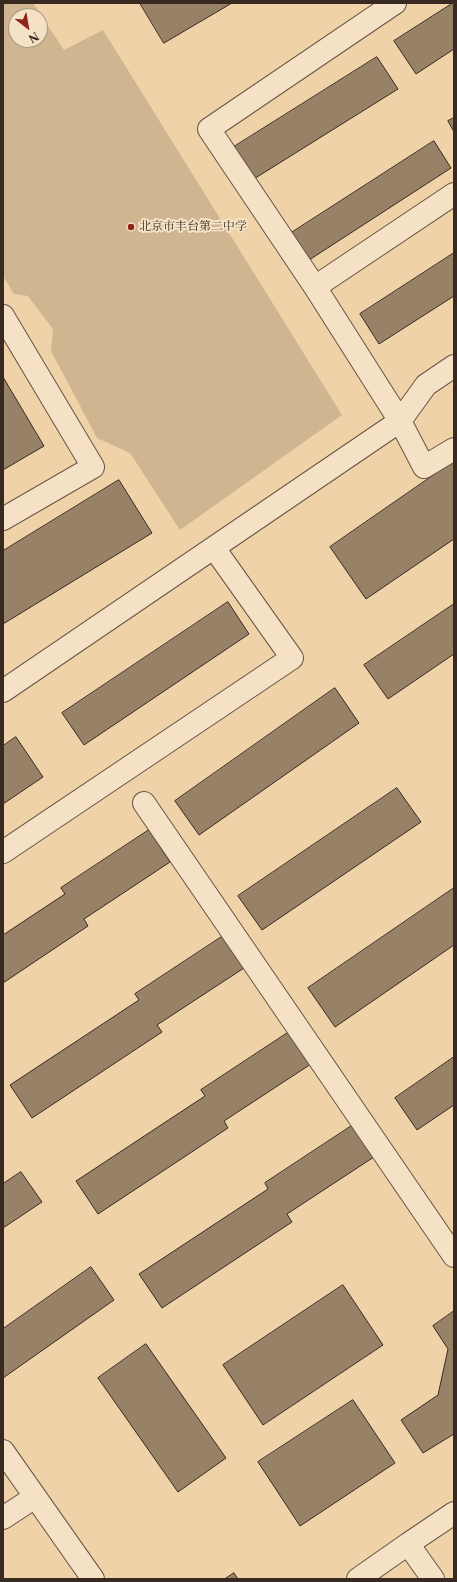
<!DOCTYPE html>
<meta charset="utf-8">
<style>
body{margin:0}
#map{position:relative;width:457px;height:1582px;overflow:hidden;background:#efd2a8;font-family:"Libre Caslon Text",serif}
canvas{display:block}
.frame{position:absolute;inset:0;border:4px solid #382a21;pointer-events:none}
.north{position:absolute;left:8px;top:8px;width:40px;height:40px;box-sizing:border-box;background:#f5e2c6;border:1px solid #a99884;border-radius:50%;rotate:149deg;font-size:11px;font-weight:700;line-height:16px;text-align:center;color:#382a21}
.north::after{content:'';display:block;margin:auto;width:14px;height:18px;background:#8f2418;clip-path:polygon(50% 0,100% 100%,50% 72%,0 100%)}
</style>
<div id="map">
<canvas width="457" height="1582"></canvas>
<div class="frame"></div>
<div class="north">N</div>
</div>
<script>
const c = document.querySelector('canvas').getContext('2d');
c.lineJoin = 'round';
function fillPath(path, color) { c.fillStyle = color; c.fill(path, 'evenodd'); }
function trace(path, color, width, dash) { c.strokeStyle = color; c.lineWidth = width; c.lineCap = dash ? 'butt' : 'round'; c.setLineDash(dash || []); c.stroke(path); }
function label(font, color, halo, rows, align = 'center') {
  c.font = font + ' "Libre Caslon Text","Noto Serif SC",serif'; c.lineWidth = 4; c.setLineDash([]); c.textBaseline = 'middle'; c.strokeStyle = halo; c.fillStyle = color; for (const [text, x, y, turn = 0] of rows) {
    c.save(); c.translate(x, y); c.rotate((+turn || 0) * Math.PI / 180); c.textAlign = isNaN(turn) ? turn : align; if (halo) c.strokeText(text, 0, 0); c.fillText(text, 0, 0); c.restore();
  }
}
const green = new Path2D(`
 M3,3h30l31,47 39,-20 239,385 -162,115 -50,-77 -33,-15 -46,-87 2,-22 -25,-33 -14,-2 -11,-18zM16,16h24v24h-24z`);
const building = new Path2D(`
 M140,3h92l-68,40z
 M453,3h1v46l-38,25 -22,-33z
 M377,57l21,32 -149,93 -20,-32z
 M454,118v14l-6,-11z
 M434,141l17,27 -145,94 -18,-27z
 M454,253v43l-75,48 -19,-30z
 M3,377l41,69 -41,24z
 M454,461v78l-88,60 -36,-52z
 M119,480l33,53 -149,91v-73z
 M228,602l21,32 -165,111 -22,-32z
 M454,604v50l-66,45 -24,-34z
 M335,688l24,35 -160,112 -24,-34z
 M16,737l27,40 -40,27v-58z
 M397,788l24,34 -159,108 -24,-34z
 M149,830l21,32 -86,57 4,7 -85,57v-48l62,-41 -4,-6z
 M454,888v57l-119,82 -27,-39z
 M223,936l21,32 -87,57 5,7 -130,86 -22,-33 129,-85 -4,-6z
 M289,1032l22,32 -87,57 4,7 -130,86 -22,-33 129,-85 -4,-6z
 M454,1057v48l-37,25 -22,-32z
 M353,1125l21,32 -87,57 5,8 -130,86 -23,-34 129,-85 -3,-6z
 M21,1172l21,30 -39,26v-44z
 M91,1267l23,33 -111,78v-49z
 M343,1285l40,60 -120,80 -40,-60z
 M454,1311v123l-31,19 -22,-33 37,-25 10,-46 -15,-23z
 M146,1344l80,114 -48,34 -80,-114z
 M353,1400l42,63 -95,63 -42,-64z
 M234,1573l4,6h-13z`);
const street = new Path2D(`
 M395,3l-186,126 106,158 85,134 26,-36 28,-19
 M315,287l139,-93
 M3,316l90,151 -90,52
 M3,691l397,-270 24,46 30,-18
 M144,803l310,453
 M3,852l289,-194 -78,-110
 M3,1451l90,128
 M3,1518l32,-21
 M358,1579l50,-35
 M433,1579l-25,-35 46,-31`);
const markers = [
 [131,227,4,"#8f2418"]
];
const poiNames = [
 ["北京市丰台第二中学",139,227]
];
fillPath(green, '#d0b591');
fillPath(building, '#978167');
trace(building, '#382a21', 1);
trace(street, '#665443', 24);
trace(street, '#f5e2c6', 22);
for (const [x, y, r, color] of markers) { const dot = new Path2D(); dot.arc(x, y, r, 0, 2 * Math.PI); c.fillStyle = color; c.fill(dot); trace(dot, '#f5e2c6', 1.5); }
label('12px', '#382a21', '#f5e2c6', poiNames, 'left');
</script>
